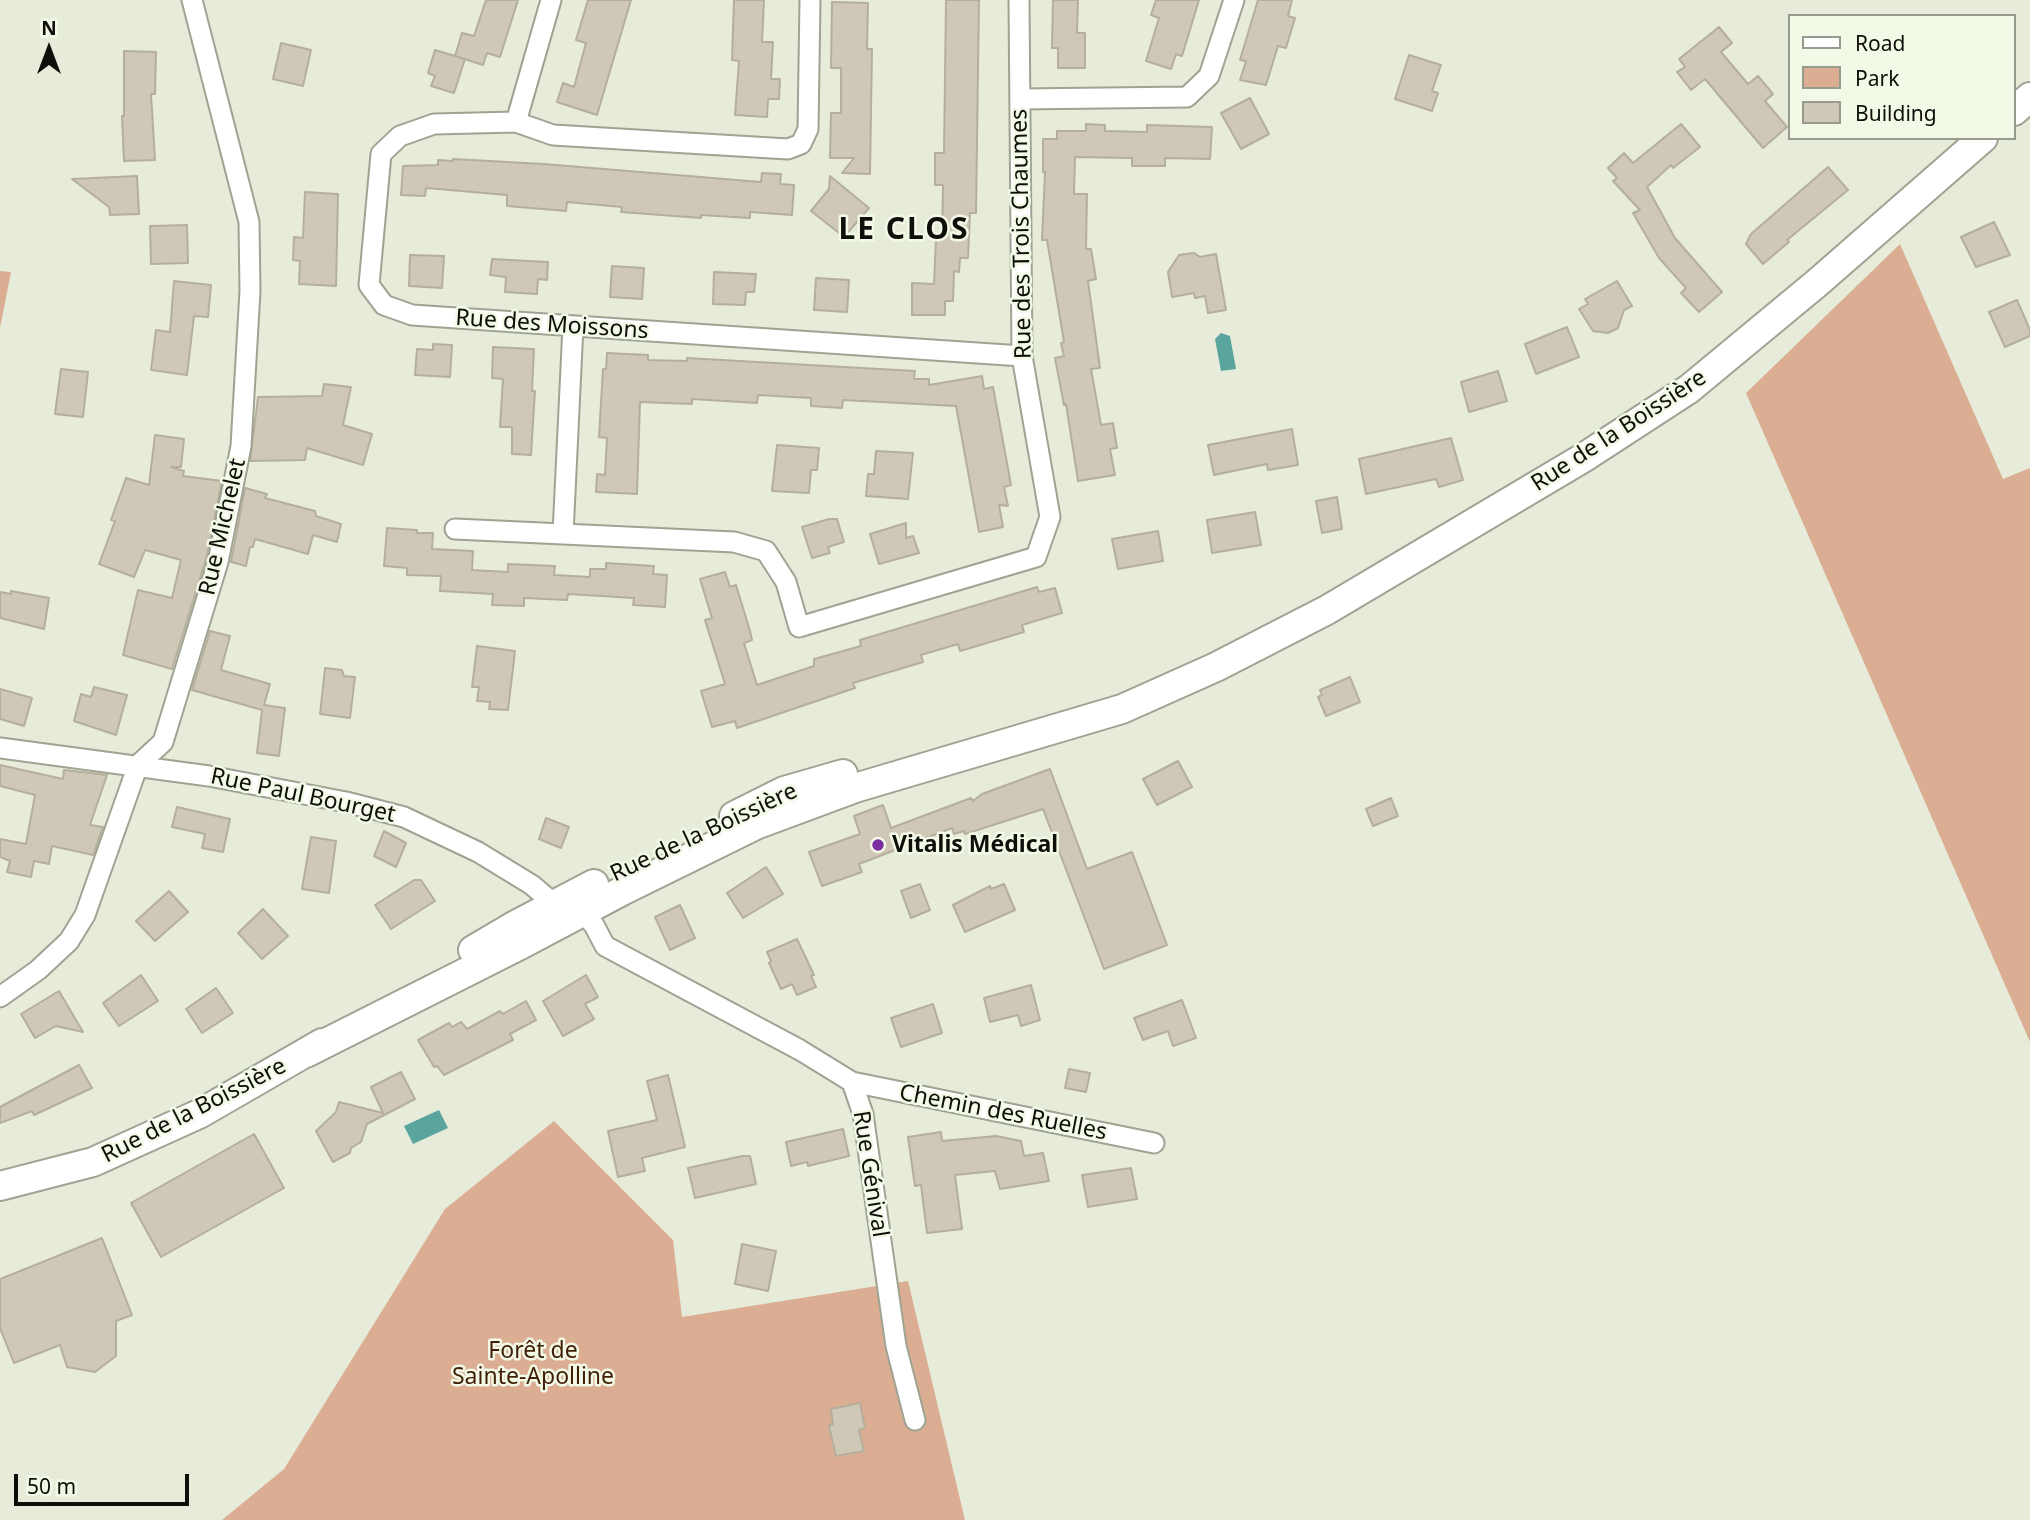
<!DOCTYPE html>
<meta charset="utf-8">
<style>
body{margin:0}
#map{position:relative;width:2030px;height:1520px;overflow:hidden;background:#e6ecd9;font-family:"Noto Sans",sans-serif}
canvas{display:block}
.legend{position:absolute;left:1788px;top:14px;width:228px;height:126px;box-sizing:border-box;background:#f3f9e7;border:2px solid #979b8e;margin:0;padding:9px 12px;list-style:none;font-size:21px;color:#0e0f09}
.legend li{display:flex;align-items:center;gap:14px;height:35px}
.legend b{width:35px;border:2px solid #979b8e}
.north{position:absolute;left:14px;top:14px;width:70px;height:70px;-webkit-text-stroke:5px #f3f9e7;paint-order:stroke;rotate:0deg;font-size:19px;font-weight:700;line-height:28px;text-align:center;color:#0e0f09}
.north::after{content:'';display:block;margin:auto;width:24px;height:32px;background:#0e0f09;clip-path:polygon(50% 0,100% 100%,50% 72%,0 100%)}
.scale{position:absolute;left:14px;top:1474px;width:175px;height:32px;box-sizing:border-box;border:4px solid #0e0f09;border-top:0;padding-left:9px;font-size:21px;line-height:24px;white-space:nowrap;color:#0e0f09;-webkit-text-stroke:5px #f3f9e7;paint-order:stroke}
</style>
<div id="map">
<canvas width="2030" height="1520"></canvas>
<ul class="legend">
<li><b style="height:9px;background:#fff"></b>Road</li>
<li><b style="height:19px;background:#dbae93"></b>Park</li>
<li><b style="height:19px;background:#cfc8b6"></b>Building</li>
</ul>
<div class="north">N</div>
<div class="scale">50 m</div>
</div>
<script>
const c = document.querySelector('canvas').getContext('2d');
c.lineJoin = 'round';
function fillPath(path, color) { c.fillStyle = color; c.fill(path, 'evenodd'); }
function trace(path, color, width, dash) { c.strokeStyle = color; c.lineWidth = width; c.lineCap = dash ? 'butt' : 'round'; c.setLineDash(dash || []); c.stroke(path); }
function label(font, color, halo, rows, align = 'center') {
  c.font = font + ' "Noto Sans",sans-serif'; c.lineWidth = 5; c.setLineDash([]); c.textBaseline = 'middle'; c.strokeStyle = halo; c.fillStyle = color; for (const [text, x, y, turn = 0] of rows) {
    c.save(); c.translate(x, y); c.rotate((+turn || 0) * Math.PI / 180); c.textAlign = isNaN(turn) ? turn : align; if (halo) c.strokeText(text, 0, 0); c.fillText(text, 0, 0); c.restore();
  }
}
const green = new Path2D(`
 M1900,244l103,235 27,-11v574l-284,-649z
 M0,271l11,1 -11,56z
 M554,1121l119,119 9,77 226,-36 57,239h-743l62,-51 161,-260z`);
const water = new Path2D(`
 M1221,333l9,3 6,33 -15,2 -6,-32z
 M439,1110l9,18 -35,16 -9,-18z`);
const building = new Path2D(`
 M486,0h32l-18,57 -13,-4 -4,12 -28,-9 7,-23 12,3z
 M588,0h43l-34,115 -40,-13 6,-19 11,4 12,-44 -10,-3z
 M734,0h30l-2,42h11l-2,37h9l-1,20h-11l-1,18 -32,-2 4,-54 -7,-1z
 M946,0h33l-3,213h-6l-2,45h-8l-1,14 -5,-1 -1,30h-8v14h-33v-32l22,1 2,-45h6l1,-54h-8v-32h9z
 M1053,0h25l-1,33h8v35h-27v-20h-6z
 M1156,0h43l-17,56 -6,-2 -5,15 -25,-8 13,-43 -8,-3z
 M1258,0h34l-4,16 7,2 -9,30 -8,-2 -12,39 -26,-5 6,-19 -6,-1z
 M832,2l36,1 -1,46h5l-2,125 -28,-1 12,-15h-24l1,-45h10v-45h-10z
 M1719,27l13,16 -11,9 27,32 10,-8 15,18 -8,7 22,26 -24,21 -58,-69 -14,11 -14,-18 8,-5 -6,-8z
 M281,43l30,7 -8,36 -30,-7z
 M435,50l30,9 -11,34 -23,-7 4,-10 -7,-3z
 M124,51l32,1 -1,42h-4l4,66 -31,1 -2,-45h2z
 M1409,55l32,10 -9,26 6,2 -6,18 -37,-12z
 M1250,98l19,36 -28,15 -20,-36z
 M1086,124l19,1v6l42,1v-7l65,2 -2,32 -45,-1v8h-33v-8l-57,-1 -1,37h13l-1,55h5l5,30 -8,2 12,87 -9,1 10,56 12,-2 4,25 -7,1 5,26 -37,6 -12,-77 -2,1 -9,-47 9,-2 -3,-13 3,-1 -17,-102h-5l3,-68h-2v-33h14v-8h29z
 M1681,124l19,23 -27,21 -2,-3 -24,22 28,51 47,54 -23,20 -18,-19 5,-5 -27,-30 -26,-45 7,-3 -27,-29 4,-3 -9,-10 16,-15 9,10z
 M453,159l91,5 217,18 1,-9 19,1 -1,10 14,1 -2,30 -42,-3v6l-49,-3v3l-80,-6 1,-5 -55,-5 -1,9 -59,-5v-11l-46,-4 -35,-3 -1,8 -24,-1 2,-29 35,-1v-5l15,1z
 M1828,167l20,23 -61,50 2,2 -26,22 -17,-20 5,-10z
 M137,176l2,38 -29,1 -1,-8 -37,-28z
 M830,176l39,32 -25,29 -33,-26 18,-22z
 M305,192l33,2 -2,92 -37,-2 1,-23 -7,-1 1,-23 9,1z
 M1994,222l16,33 -34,12 -15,-30z
 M187,225l1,38 -37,1 -1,-38z
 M1194,253l6,4 16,-3 10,56 -18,3 -3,-17 -10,2 -1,-5 -22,4 -4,-25 11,-17z
 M410,255l34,1 -2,32 -33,-2z
 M492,259l56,3 -1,18 -9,-1 -1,15 -32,-2 1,-15 -16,-2z
 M612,266l32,2 -2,31 -32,-2z
 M714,272l42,2 -2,18h-8l-1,13 -32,-1z
 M816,278l33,2 -2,32 -33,-2z
 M174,281l37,4 -3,32 -14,-1 -7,59 -36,-5 5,-40 14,2z
 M1617,281l15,25 -8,4 -6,18 -10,5 -15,-2 -14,-22 9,-5 -3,-5z
 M2017,300l13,30v6l-25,11 -16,-35z
 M1567,327l12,30 -43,17 -11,-30z
 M433,344l19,1 -2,32 -35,-2 2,-26 16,1z
 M493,347l41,2 -2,42h3l-4,64 -19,-1v-27h-12l3,-48 -11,-1z
 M607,353l41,2v5l39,1v-3l228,13 -1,8h15v6l53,-9 2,13 9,-2 18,98 -7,2 4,19 -9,-1 4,22 -24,5 -23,-126 -113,-6 -1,8 -31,-2v-8l-53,-3 -1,8 -65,-4v5l-52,-2 -3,92 -41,-2 1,-18 8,1 2,-37 -8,-1 4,-68h3z
 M61,369l27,3 -5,45 -28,-3z
 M1498,371l9,30 -38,11 -8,-30z
 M324,384l27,3 -8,38 29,9 -9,31 -56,-17 -2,12 -55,1 8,-64 64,-1z
 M1292,429l6,36 -30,5 -1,-6 -53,11 -6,-30z
 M155,435l29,4 -3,28h-10l13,4 -1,5 39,5 -15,75 -35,113 -49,-14 15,-65 34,8 9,-38 -36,-10 -11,27 -35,-13 16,-43 -4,-1 15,-42 23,7z
 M1451,438l12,42 -24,7 -3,-8 -70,15 -7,-35z
 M777,445l42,3 -2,22h-6l-2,23 -37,-2z
 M876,451l37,2 -5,46 -42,-3 2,-22h6z
 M245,488l22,6 -2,4 50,13 1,5 25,8 -4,18 -24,-7 -5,19 -53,-15 -2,8h-3l-4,19 -15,-4z
 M1337,497l5,32 -20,4 -6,-32z
 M1255,512l6,33 -49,8 -5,-33z
 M829,519h8l7,23 -16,5 2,6 -18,5 -10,-31z
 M906,523v15l7,-2 6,17 -40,11 -9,-30z
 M387,528l30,2v3h16l-1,16 41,2 -1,19 36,2v-8l47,2 -1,9 36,2v-8h16v-6l48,3 -1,8 14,1 -2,32 -32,-2 1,-7 -66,-4 -1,6 -43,-2v8l-32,-1 1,-11 -53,-3 1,-15 -34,-1v-7l-23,-2z
 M1158,531l5,30 -45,8 -6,-30z
 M725,572l5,15 6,-2 14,46 2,9 -8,3 13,42 57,-19v-7l47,-13 -1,-6 177,-53 2,5 16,-4 7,25 -40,12 2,7 -64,19 -2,-7 -37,11 2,7 -70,21 2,5 -118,40 -2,-7 -23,6 -11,-36 24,-7 -20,-64 7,-2 -12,-39z
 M11,591l38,7 -5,31 -44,-11v-26l11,2z
 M210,631l20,5 -9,34 49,14 -6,21 21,3 -6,48 -22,-3 5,-43 -70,-20z
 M477,646l38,5 -7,59 -19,-1 1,-7 -13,-1 2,-14h-7z
 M325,668l17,2 2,6 11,1 -5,41 -30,-4z
 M1350,677l10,25 -34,14 -8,-19 4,-2 -2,-5z
 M94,687l33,8 -11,40 -42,-14 7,-27 10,3z
 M0,689l32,9 -8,28 -24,-7z
 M1178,761l14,26 -35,18 -14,-26z
 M0,765l63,14 1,-9 43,5 -17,50 13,2 -10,28 -41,-9 -3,18 -15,-3 -3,16 -24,-5 3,-11 -10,-4v-18l26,5 9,-49 -35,-9z
 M1050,769l37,100 45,-17 35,93 -63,24 -61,-160 -78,25 -1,-3 -10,3 -2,-6 -93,36 3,8 -40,14 -13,-34 51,-18 -6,-18 29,-11 8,23 80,-30 2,3 9,-7z
 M1391,798l7,18 -25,10 -7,-17z
 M177,807l53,12 -7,33 -21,-4 3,-14 -33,-7z
 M546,818l23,9 -8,21 -22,-9z
 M384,831l22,12 -10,24 -22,-11z
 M311,837l25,4 -7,52 -27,-4z
 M766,867l17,27 -40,24 -16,-25z
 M414,880h7l14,21 -44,28 -16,-24z
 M920,884l10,26 -19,8 -10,-27z
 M1004,884l11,26 -50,22 -12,-27 37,-19 1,3z
 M169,891l19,21 -33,29 -19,-20z
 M680,905l15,33 -25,12 -15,-33z
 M263,909l25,27 -26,23 -24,-26z
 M797,939l17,36 -3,1 5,11 -19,8 -5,-11 -11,5 -12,-26 2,-2 -4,-9z
 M141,975l17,26 -39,25 -16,-23z
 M586,975l12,22 -13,7 9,15 -31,17 -20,-35z
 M1031,985l9,35 -19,6 -3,-11 -28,7 -6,-24z
 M216,988l17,25 -31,20 -16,-24z
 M59,991l24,41 -27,-6 -21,12 -14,-24z
 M1182,1000l14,38 -23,8 -5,-15 -25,9 -9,-22z
 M526,1001l10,19 -26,14 3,6 -69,35 -7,-9 -3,1 -16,-27 31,-17 3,4 9,-5 6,7 33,-18 3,3z
 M933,1004l9,29 -41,14 -10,-29z
 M79,1065l13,23 -58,27 -2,-4 -32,12v-16z
 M1069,1069l21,4 -4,19 -21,-4z
 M401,1072l14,27 -48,25 -6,18 -10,6 -1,5 -17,9 -17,-31 20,-19 3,-10 44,11 -12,-26z
 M668,1075l17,72 -43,11 3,13 -27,6 -10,-46 49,-11 -10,-39z
 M843,1129l6,27 -41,10 -1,-4 -16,4 -5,-24z
 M941,1132l1,9 54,-5 25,5 3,15 19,-3 6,28 -49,8 -5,-18 -40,4 7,54 -35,4 -6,-48 -6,1 -7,-49z
 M254,1134l30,54 -123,69 -30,-54z
 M742,1156h8l6,28 -61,14 -7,-30z
 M1131,1168l6,31 -49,8 -6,-32z
 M102,1238l30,77 -16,6v35l-21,16 -28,-5 -7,-22 -46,18 -14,-35v-49z
 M742,1244l34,7 -8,40 -33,-7z
 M860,1403l5,25 -6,2 5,21 -28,5 -7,-30 4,-2 -2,-15z`);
const minor = new Path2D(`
 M810,0l-2,129 -7,15 -13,5 -235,-14 -37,-13 -82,2 -34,12 -19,18 -12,131 15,20 28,10 610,41
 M1020,99l167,-2 22,-21 25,-76
 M516,122l35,-122
 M573,326l-10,208 171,8 32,9 20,31 13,45 237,-70 14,-40 -28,-161 -3,-356
 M455,529l108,5
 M0,748l209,28 137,26 58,15 74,35 54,33 22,19 28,8 12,13 11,21 195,104 52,32 11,32 33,232 19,74
 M0,997l38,-27 31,-29 16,-26 53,-150 25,-23 55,-180 23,-116 9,-155 -1,-69 -57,-222
 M852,1082l302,61`);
const secondary = new Path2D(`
 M2014,111l16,-14
 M734,816l50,-25 59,-17
 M473,950l39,-23 82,-43
 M306,1053l216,-109 100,-53 136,-67 97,-36 267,-79 94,-42 111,-57 256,-152 106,-69 128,-106 166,-145
 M0,1186l93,-24 106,-48 123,-71`);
const markers = [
 [878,845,7,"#7b2e9f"]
];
const streetNames = [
 ["Rue des Trois Chaumes",1022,234,-91],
 ["Rue des Moissons",552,325,4],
 ["Rue de la Boissière",1619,431,-33],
 ["Rue Michelet",223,527,-77],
 ["Rue Paul Bourget",303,796,12],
 ["Rue de la Boissière",704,833,-25],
 ["Rue de la Boissière",194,1111,-27],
 ["Chemin des Ruelles",1003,1113,11],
 ["Rue Génival",870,1174,81]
];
const poiNames = [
 ["Vitalis Médical",892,845]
];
const parkNames = [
 ["Forêt de",533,1351],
 ["Sainte-Apolline",533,1377]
];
const districtNames = [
 ["LE CLOS",904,230]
];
fillPath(green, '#dbae93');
fillPath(water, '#59a49d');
fillPath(building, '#cfc8b6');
trace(building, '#b6ae9d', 2);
trace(minor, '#9ea392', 23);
trace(secondary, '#9ea392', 32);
trace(minor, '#fff', 19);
trace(secondary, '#fff', 28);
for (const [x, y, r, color] of markers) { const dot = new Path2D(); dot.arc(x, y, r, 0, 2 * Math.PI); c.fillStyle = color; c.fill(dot); trace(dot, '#f3f9e7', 2.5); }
label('23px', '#0e0f09', '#f3f9e7', streetNames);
label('bold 23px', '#0e0f09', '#f3f9e7', poiNames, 'left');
label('23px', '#401f05', '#f3f9e7', parkNames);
c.letterSpacing = '2px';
label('bold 30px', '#0e0f09', '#f3f9e7', districtNames);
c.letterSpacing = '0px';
</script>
